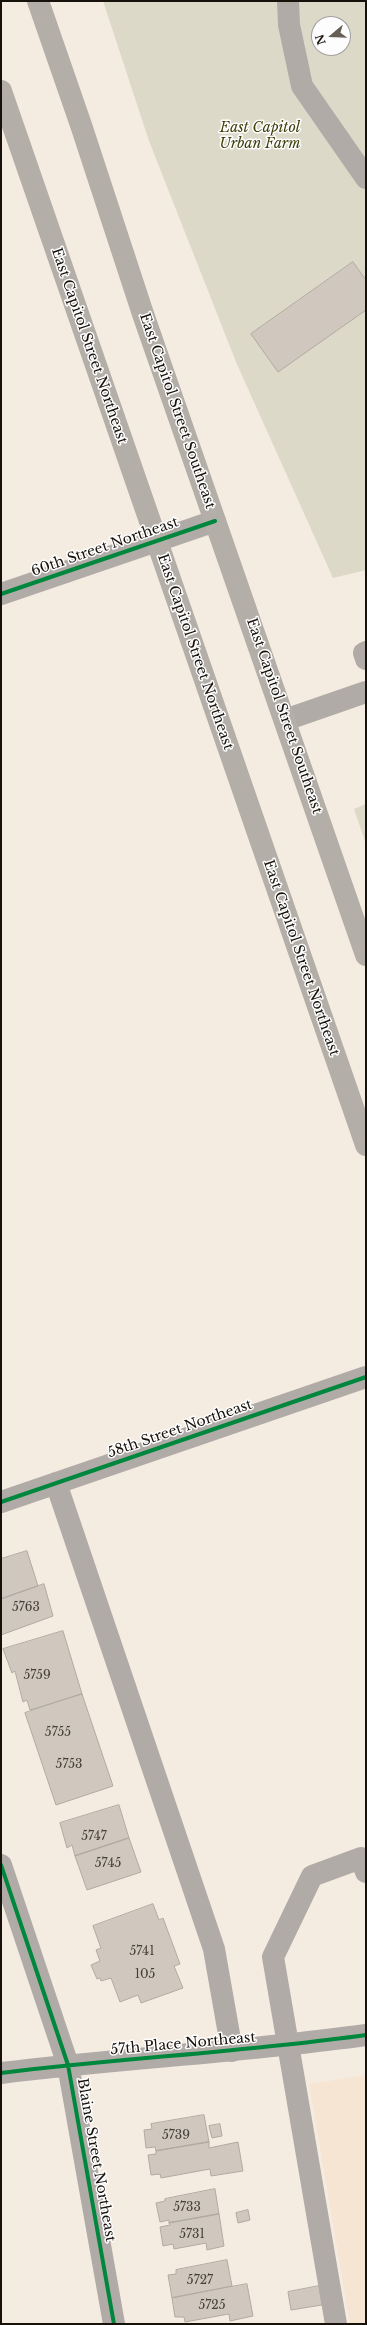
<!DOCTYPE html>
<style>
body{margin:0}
#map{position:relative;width:367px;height:2325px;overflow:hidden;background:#f5ece1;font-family:"Libre Baskerville",serif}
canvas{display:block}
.frame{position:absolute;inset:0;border:2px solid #17110b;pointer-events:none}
.north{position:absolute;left:311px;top:16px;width:40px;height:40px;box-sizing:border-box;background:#fdfdfd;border:1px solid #a19f9c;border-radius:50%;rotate:251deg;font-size:11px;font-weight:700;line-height:16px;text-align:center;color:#17110b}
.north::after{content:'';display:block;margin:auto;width:14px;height:18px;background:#655e56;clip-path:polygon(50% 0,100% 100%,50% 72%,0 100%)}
</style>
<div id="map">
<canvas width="367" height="2325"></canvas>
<div class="frame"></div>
<div class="north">N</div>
</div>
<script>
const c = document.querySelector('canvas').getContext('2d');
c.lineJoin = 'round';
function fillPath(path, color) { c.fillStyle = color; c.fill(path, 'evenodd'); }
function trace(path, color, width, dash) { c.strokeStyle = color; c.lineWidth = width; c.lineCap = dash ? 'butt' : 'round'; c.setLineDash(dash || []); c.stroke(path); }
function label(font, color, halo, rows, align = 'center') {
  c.font = font + ' "Libre Baskerville",serif'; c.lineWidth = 3; c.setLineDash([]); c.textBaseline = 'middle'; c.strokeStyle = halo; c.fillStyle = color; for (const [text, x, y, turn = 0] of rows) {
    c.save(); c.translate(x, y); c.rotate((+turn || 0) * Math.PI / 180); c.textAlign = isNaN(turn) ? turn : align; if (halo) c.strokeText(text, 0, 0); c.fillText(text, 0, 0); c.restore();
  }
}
const built = new Path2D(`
 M366,2075v249h-16l-41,-240z`);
const green = new Path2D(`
 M103,1h263v569l-33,8 -97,-216 -87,-221zM319,24h24v24h-24z
 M366,804v40l-12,-35z`);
const building = new Path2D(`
 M353,262l13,18v30l-88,62 -27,-38z
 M27,1551l11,35 -37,13v-40z
 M44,1584l9,32 -52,19v-36z
 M63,1631l19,63 -52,16 -3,-10 -4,2 -8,-31 -3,2 -9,-24z
 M82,1694l31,92 -57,19 -31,-92z
 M119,1805l10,33 -54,18 -3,-11 -5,3 -7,-25z
 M129,1838l12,34 -54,18 -12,-34z
 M153,1904l6,16 4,-2 17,46 -6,2 9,22 -42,15 -3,-8 -18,7 -9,-24 -10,3 -1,-3 -3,1 -6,-14 9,-4 -4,-11 5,-2 -8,-22z
 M204,2115l5,27 -53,9 -1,-4 -9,1 -2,-18 8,-1 -1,-5z
 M220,2124l2,12 -10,2 -3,-12z
 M209,2142v6l29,-6 5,29 -32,5 -1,-7 -49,9 -1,-4 -9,1 -3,-20 8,-1v-3z
 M215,2189l4,25 -50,9v-3l-9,2 -4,-19 9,-2v-2z
 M248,2210l2,10 -12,3 -2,-10z
 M219,2214l5,32 -17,4 -1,-7 -32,6 -1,-5 -10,2 -3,-19 10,-2 -1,-2z
 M227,2260l5,26 -60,12 -4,-23 8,-1v-4z
 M247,2284l6,32 -23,5 -1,-7 -44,8 -1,-5h-9l-3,-19z
 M319,2286l3,19 -31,5 -3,-18z`);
const minor = new Path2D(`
 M288,1l1,24 13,61 64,92
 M1,594l214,-73
 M366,652l-2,1 2,6
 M285,720l81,-28
 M56,1483l158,466 18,102
 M1,1502l365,-125
 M1,1865l67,200 46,259
 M1,2073c121,-15 244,-21 365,-38
 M336,2324l-63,-367 39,-81 49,-18 5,14`);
const major = new Path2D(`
 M38,1l43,124 62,189 223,641
 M1,91l365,1054`);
const cycleway = new Path2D(`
 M1,594l214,-73
 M1,1502l365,-125
 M1,1865l67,200 46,259
 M1,2073c121,-15 244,-21 365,-38`);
const numberNames = [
 ["5763",26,1608],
 ["5759",37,1676],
 ["5755",58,1733],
 ["5753",69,1765],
 ["5747",94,1837],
 ["5745",108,1864],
 ["5741",142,1952],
 ["105",145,1975],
 ["5739",176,2136],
 ["5733",187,2208],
 ["5731",192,2235],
 ["5727",200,2281],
 ["5725",212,2306]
];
const parkNames = [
 ["East Capitol",260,128],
 ["Urban Farm",260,144]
];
const streetNames = [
 ["East Capitol Street Northeast",89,346,71],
 ["East Capitol Street Southeast",177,411,71],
 ["60th Street Northeast",105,547,-19],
 ["East Capitol Street Northeast",195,652,71],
 ["East Capitol Street Southeast",284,716,71],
 ["East Capitol Street Northeast",301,958,71],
 ["58th Street Northeast",180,1429,-19],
 ["57th Place Northeast",183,2044,-5],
 ["Blaine Street Northeast",96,2160,80]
];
fillPath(built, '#f5e5d2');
fillPath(green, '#dcd9c9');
fillPath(building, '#d0c8be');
trace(building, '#b1aaa2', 1);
trace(minor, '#b1aba8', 22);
trace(major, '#b4aea8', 22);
trace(cycleway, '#00873e', 4);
label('12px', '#453f38', null, numberNames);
label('italic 14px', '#3d3e08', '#fdfdfd', parkNames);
label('14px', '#17110b', '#fdfdfd', streetNames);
</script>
